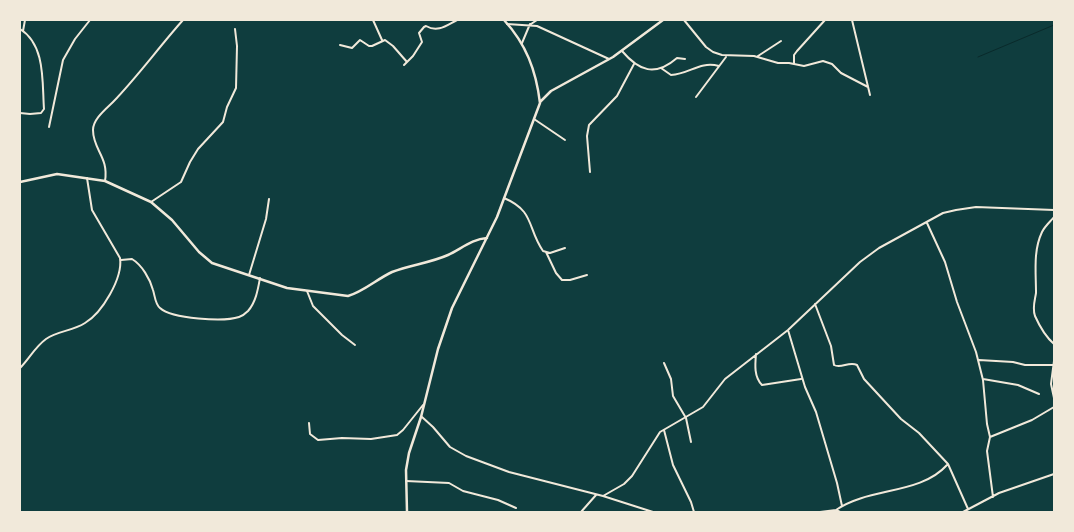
<!DOCTYPE html>
<style>
body{margin:0}
#map{position:relative;width:1074px;height:532px;overflow:hidden;background:#0f3d3e;font-family:Helvetica,sans-serif}
canvas{display:block}
.frame{position:absolute;inset:0;border:21px solid #f1e9da;pointer-events:none}
</style>
<div id="map">
<canvas width="1074" height="532"></canvas>
<div class="frame"></div>
</div>
<script>
const c = document.querySelector('canvas').getContext('2d');
c.lineJoin = 'round';
function trace(path, color, width, dash) { c.strokeStyle = color; c.lineWidth = width; c.lineCap = dash ? 'butt' : 'round'; c.setLineDash(dash || []); c.stroke(path); }
const stream = new Path2D(`
 M978,57l76,-32`);
const minor = new Path2D(`
 M373,20l9,20
 M684,20l22,27 7,5 9,3 32,1 24,7h11l15,3 19,-5 9,3 9,9 27,14
 M852,20l18,75
 M507,24l30,2 72,33
 M531,24l6,-4
 M20,29c26,16 22,54 24,80l-3,4 -11,1 -10,-1
 M23,31l2,-11
 M522,43l8,-19
 M340,45l12,3 8,-8 9,6h3l13,-6 8,6 14,16
 M622,51c17,20 33,26 55,7l8,1
 M758,56l23,-15
 M794,63v-8l3,-4 28,-31
 M404,65l9,-9 9,-14 -3,-9 5,-6 2,-1c12,7 21,-1 31,-6
 M661,68l10,7c19,-1 28,-14 48,-9
 M696,97l30,-40
 M534,119l31,21
 M49,127l14,-67 12,-21 15,-19
 M590,172l-3,-36 2,-11 28,-29 17,-32
 M105,181c4,-24 -12,-31 -12,-51 0,-11 13,-21 20,-28 25,-26 46,-55 70,-82
 M504,198c31,13 23,30 39,53l7,2 15,-5
 M151,202l30,-20 9,-20 8,-13 25,-27 4,-15 9,-19 1,-42 -2,-17
 M1054,217c-4,5 -9,9 -12,15 -9,19 -6,40 -6,61 -1,7 -4,15 -1,23 4,9 11,21 19,28
 M927,223l18,39 12,40 19,50 7,28 4,44 3,13
 M546,252l10,21 6,7h8l17,-5
 M121,260l11,-1c10,6 18,20 21,31 2,6 2,14 7,18 12,11 64,14 79,9 3,-1 7,-4 9,-6 8,-9 10,-22 12,-33
 M249,275l17,-56 3,-20
 M307,291l6,15 29,29 13,10
 M815,304l16,42 3,19c7,4 15,-4 23,0l7,14 37,40 18,14 29,31 20,45
 M788,330l17,57 11,25 21,71 5,23
 M756,354c-1,11 -2,23 6,31l39,-6
 M979,360l34,2 12,3h28
 M1054,361l-3,23 3,14
 M664,363l7,16 2,17 13,22 5,24
 M20,368c9,-9 15,-21 26,-29 11,-8 27,-8 39,-16 17,-10 38,-45 35,-65l-28,-48 -5,-32
 M983,379l35,6 21,9
 M422,417l11,10 17,20 16,9 43,16 94,24 50,16
 M309,423l1,11 8,6 24,-2 29,1 26,-4 6,-5 20,-25
 M664,430l9,35 18,37 3,10
 M406,481l43,2 14,8 35,9 18,8
 M603,496l21,-12 8,-8 28,-44 43,-25 22,-28 63,-49 72,-68 19,-14 64,-35 13,-3 20,-3 78,3
 M993,497l-6,-46 3,-14 42,-17 22,-13
 M836,510c33,-23 84,-15 111,-45
 M581,512l15,-17
 M820,512l16,-2 4,2
 M963,512l36,-19 55,-19`);
const tertiary = new Path2D(`
 M540,102l11,-11 62,-34 50,-37
 M20,182l37,-8 48,7 46,21 21,18 27,32 13,11 75,25 61,8c15,-4 29,-17 44,-24 18,-7 38,-9 56,-17 13,-6 24,-16 39,-17
 M407,512l-1,-42 3,-17 12,-36 17,-68 14,-41 45,-91 43,-114c-4,-33 -14,-59 -36,-83`);
trace(stream, '#0a2a2b', 1);
trace(minor, '#f1e9da', 2);
trace(tertiary, '#f1e9da', 2.5);
</script>
